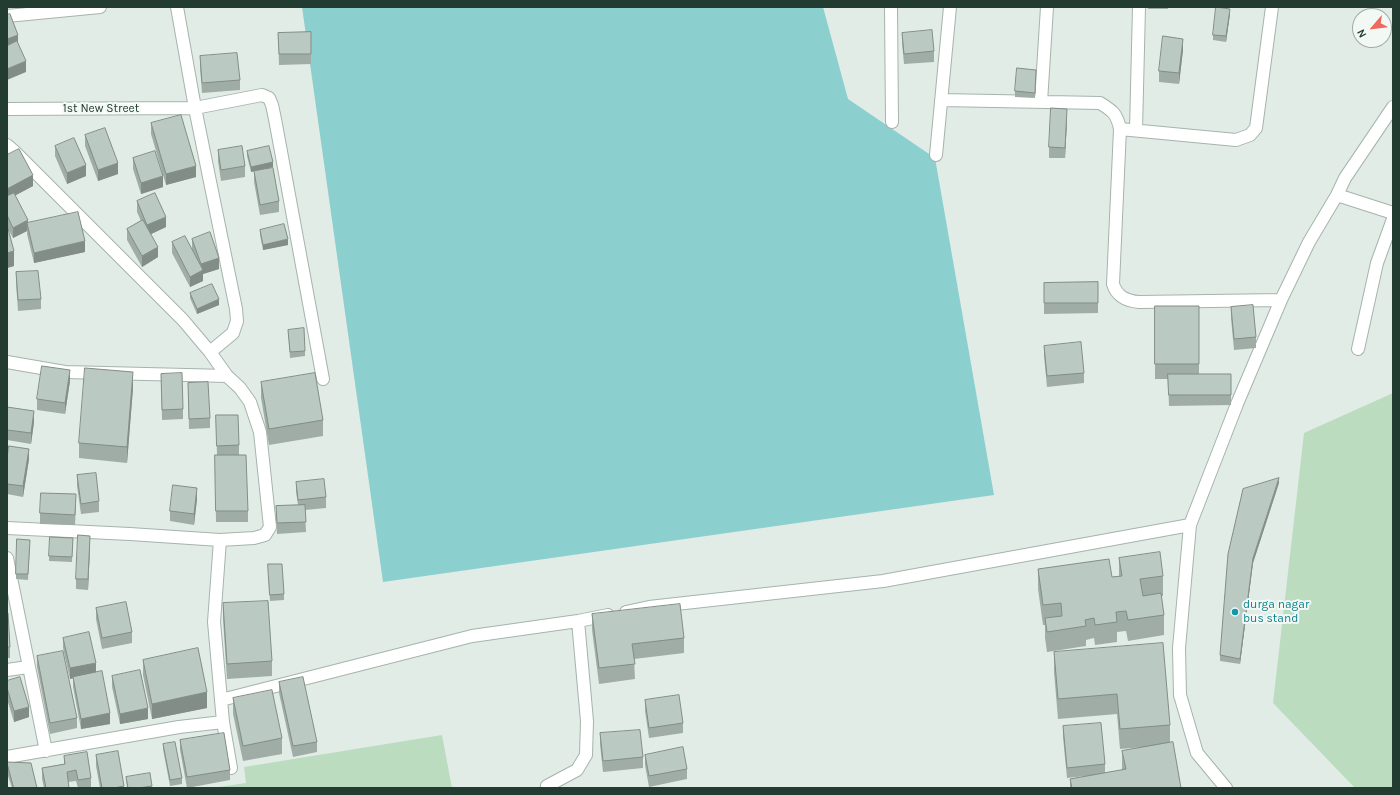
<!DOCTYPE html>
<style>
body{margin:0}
#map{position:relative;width:1400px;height:795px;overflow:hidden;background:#e2ece6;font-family:Karla,sans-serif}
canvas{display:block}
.frame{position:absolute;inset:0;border:8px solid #223c31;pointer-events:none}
.north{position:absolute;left:1352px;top:8px;width:40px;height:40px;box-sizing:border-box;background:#f2f8f4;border:1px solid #9fada6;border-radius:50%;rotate:242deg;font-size:11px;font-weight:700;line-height:16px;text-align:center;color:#223c31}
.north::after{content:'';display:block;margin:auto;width:14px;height:18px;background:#ee6a5e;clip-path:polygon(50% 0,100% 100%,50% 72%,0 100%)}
</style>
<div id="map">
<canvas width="1400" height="795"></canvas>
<div class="frame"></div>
<div class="north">N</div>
</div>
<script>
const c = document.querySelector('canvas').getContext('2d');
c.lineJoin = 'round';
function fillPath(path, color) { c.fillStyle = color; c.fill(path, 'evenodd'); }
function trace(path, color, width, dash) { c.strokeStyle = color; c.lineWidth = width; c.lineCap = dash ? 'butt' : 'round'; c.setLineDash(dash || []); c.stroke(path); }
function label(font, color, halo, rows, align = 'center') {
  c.font = font + ' Karla,sans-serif'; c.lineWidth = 4; c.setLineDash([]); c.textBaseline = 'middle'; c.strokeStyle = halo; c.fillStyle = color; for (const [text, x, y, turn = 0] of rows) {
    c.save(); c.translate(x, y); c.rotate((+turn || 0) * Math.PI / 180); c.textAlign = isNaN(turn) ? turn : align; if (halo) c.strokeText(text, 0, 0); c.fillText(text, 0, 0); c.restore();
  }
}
const green = new Path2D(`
 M1393,393v395h-38l-82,-85 31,-270z
 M442,735l10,53h-240l34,-5 -2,-16z`);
const water = new Path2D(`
 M302,7h521l25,92 87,59 59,337 -611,87z`);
const street = new Path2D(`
 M177,7l18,101 41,201 1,12 -4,12 -23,19
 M891,7l1,115
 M7,16l93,-9
 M941,100l159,3c13,8 17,11 20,26l-7,155c4,13 14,17 26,18l142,-2
 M1041,102l6,-95
 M7,109l188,-1 67,-13 7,3 3,7 3,14 48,260
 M1120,129l116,11 14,-5 6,-7 16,-121
 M1136,130l3,-123
 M7,145l7,6 169,169 27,32 17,24
 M936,155l14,-148
 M1337,195l56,18
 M1358,349l19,-86 16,-44
 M7,362l58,10 162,4 13,12 10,14 10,30 10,95 -5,8 -11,3 -34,2 -6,82 9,100 8,46
 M7,528l123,6 90,6
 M7,558l39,193
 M626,612l23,-5 234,-26 307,-56
 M7,670l21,-3
 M221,700l251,-64 106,-15 30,-6
 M7,757l172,-30 44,-5
 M547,788v-2l30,-16 9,-15 1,-34 -9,-100
 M1226,788l-29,-35 -17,-58 -1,-47 11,-123 47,-121 44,-104 28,-58 28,-47 8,-17 48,-71`);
const wall = new Path2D(`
 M1148,7h20v2h-20z
 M1230,14l-4,28 -13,-2v-5z
 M311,32v32l-32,1 -1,-32z
 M902,33l32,18v11l-30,2 -2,-21z
 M1183,50l-4,34 -20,-2v-11z
 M200,56l40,24v10l-38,3 -2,-26z
 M1036,75l-1,23 -20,-1v-6z
 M1067,120l-2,38h-16v-11z
 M151,123l45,54 -30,8 -15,-51z
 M85,135l33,39 -20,7 -13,-35z
 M55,146l31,30 -19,8 -12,-28z
 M218,150l27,16v11l-24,4 -3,-20z
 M247,151l26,16 -13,3 19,31v11l-19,3 -6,-33v-11l-3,1 -4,-16z
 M7,155l26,31 -18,9 13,28 57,29 -51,11 -7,-29v-3l-14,7 -6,-11 7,39 -7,2z
 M133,158l30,29 -22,7 -8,-25z
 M137,201l29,26 -15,7 7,23 -16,10 -15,-27v-11l14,-8 -4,-9z
 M260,230l28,15 -25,5 -3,-15z
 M192,239l27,30 -16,5v7l-13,6 -18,-34v-11l20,8z
 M16,272l25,27v10l-23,2 -2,-28z
 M1098,282v31l-54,1v-31z
 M190,293l29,12 -22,9 -7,-16z
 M1155,306h44v68h32v31l-62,1 -1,-27h-13z
 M1231,307l25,30v11l-22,2 -3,-32z
 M288,330l17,21v5l-15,2z
 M1044,346l40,27v10l-37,4 -3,-31z
 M161,374l22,35v10l-21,1z
 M70,381l-5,33 -28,-4v-11z
 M261,382l62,38v16l-54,9 -8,-47z
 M188,383l22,35v10l-21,1z
 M133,388l-6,75 -48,-5v-15z
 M7,407l27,15 -3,22 -24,-4z
 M216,415l23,30v10l9,56v11h-32l-1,-67h2z
 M7,458l22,1 -6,38 -16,-3z
 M77,475l22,26v11l-18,2 -4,-28z
 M296,482l30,15v11l-21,2 1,22 -29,2 -1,-28 22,-1 -2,-13z
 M1279,483l-26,80 -13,101 -20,-3v-6z
 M197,499l-3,26 -24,-4v-10z
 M76,505l-1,20 -35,-1v-11z
 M73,538l-1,24 -23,-1v-5z
 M30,545l-2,35 -12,-1v-5z
 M90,547l-2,43 -12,-1v-10z
 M1119,558l44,18v20h-2l3,19v20l-36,6 -2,-10 -9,1v10l-22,3 -1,-7 -8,2v6l-39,6 -2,-14v-13h-2l-5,-36v-20l74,8 7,-1z
 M268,564l16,30v6l-14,1z
 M223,603l49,58v15l-45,3 -4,-60z
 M96,608l36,24v11l-30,6 -6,-30z
 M7,613l3,34v11h-3z
 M592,614l92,24v15l-50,6 1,20 -36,5 -7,-54z
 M63,638l33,34 14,52 -29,5 -8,-42v-9l-3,1 -7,-31z
 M1054,652l116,73v17l11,46h-111v-9l15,-3 -18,2 -4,-41v-11l42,38v9l17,-3v-19l22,-4 -24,2 -3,-35 -59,5 -4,-47z
 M37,656l40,62v10l-27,6 -13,-67z
 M143,660l64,48 -55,11 -9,-44z
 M112,676l36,43 -28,5 -8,-37z
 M7,681l22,36 -15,5 -7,-23z
 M279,682l38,60v10l-24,5 -14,-64z
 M233,698l49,40v16l-39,7 -10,-47z
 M645,700l38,23v10l-34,5 -4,-27z
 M600,733l43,24v11l-40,4 -3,-28z
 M180,740l50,30v10l-43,8 -7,-38z
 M163,744l19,34v6l-12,2 -7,-37z
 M96,755l28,31v2h-24l-4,-22z
 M645,755l42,14v10l-38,8 -4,-22z
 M64,756l27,22v10h-13l-2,-7 -8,1 1,6h-25l-2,-9v-11l22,-4z
 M7,762l30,26h-25l-5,-15z
 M126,777l26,9v2h-25z`);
const shadedWall = new Path2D(`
 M1230,9v5l-4,28v-6z
 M18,35v11l-11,4v-11z
 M1183,39v11l-4,34v-11z
 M26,61v11l-19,8v-11z
 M1067,109v11l-2,38v-10z
 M273,162v5l-22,5v-5z
 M118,163v11l-20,7v-11z
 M86,165v11l-19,8v-11z
 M196,166v11l-30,8v-11z
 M33,175v11l-26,14v-11z
 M163,176v11l-22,7v-11z
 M166,217v10l-19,9v-11z
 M28,220l-1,11 -14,7v-10z
 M288,239v6l-25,5v-5z
 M85,241v11l-51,11v-10z
 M158,247v10l-16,10v-11z
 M14,251v15l-7,2v-15z
 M219,258v11l-16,5v7l-13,6v-10l11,-6v-7z
 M219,299v6l-22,9v-5z
 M70,370v11l-5,33v-11z
 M133,372v16l-6,75v-16z
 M34,411v11l-3,22v-11z
 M29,449v10l-6,38v-11z
 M1279,478v5l-26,80 -13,101v-5l13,-101z
 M197,488v11l-3,26v-11z
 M90,536v11l-2,43v-11z
 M96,663v10l-26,6v-11z
 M207,692v16l-55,11v-15z
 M29,707v10l-15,5v-11z
 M148,708v11l-28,5v-10z
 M110,713v11l-29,5v-10z`);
const building = new Path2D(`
 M1216,7l14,2 -4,27 -13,-1z
 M10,14l8,21 -11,4v-24z
 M932,30l2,21 -30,3 -2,-21z
 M311,32v22h-32l-1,-21z
 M1163,36l20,3 -4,34 -20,-2z
 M17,41l9,20 -19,8v-23z
 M237,53l3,27 -38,3 -2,-27z
 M1017,68l19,2 -1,23 -20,-2z
 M1051,108l16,1 -2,39 -16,-1z
 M181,115l15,51 -30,8 -15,-51z
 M105,128l13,35 -20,7 -13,-35z
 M74,138l12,27 -19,8 -12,-27z
 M242,146l3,20 -24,4 -3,-20z
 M269,146l4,16 -22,5 -4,-16z
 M19,149l14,26 -26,14v-34z
 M155,151l8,25 -22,7 -8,-25z
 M273,168l6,33 -19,4 -6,-34z
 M14,193l14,27 -15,8 -6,-13v-19z
 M155,193l11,24 -19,8 -10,-24z
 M78,212l7,29 -51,12 -7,-30z
 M143,220l15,27 -16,9 -15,-27z
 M284,224l4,15 -25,6 -3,-15z
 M7,225l7,26 -7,2z
 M210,232l9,26 -18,6 -9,-25z
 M185,236l18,34 -13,7 -18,-35z
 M38,271l3,28 -23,1 -2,-28z
 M1098,282v21h-54v-20z
 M212,284l7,15 -22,10 -7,-16z
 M1253,305l3,32 -22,2 -3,-32z
 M1155,306h44v58h-44z
 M304,328l1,23 -15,1 -2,-22z
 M1081,342l3,31 -37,3 -3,-30z
 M42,366l28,4 -5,33 -28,-4z
 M85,368l48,4 -6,75 -48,-4z
 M182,373l1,36 -21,1 -1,-36z
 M315,373l8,47 -54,9 -8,-47z
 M1168,374h63v21h-62z
 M208,382l2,36 -21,1 -1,-36z
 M7,407l27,4 -3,22 -24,-3z
 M216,415h22l1,30 -22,1z
 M9,446l20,3 -6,37 -16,-2v-26z
 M215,455h31l2,56h-32z
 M96,473l3,28 -18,3 -4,-29z
 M1279,478l-26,80 -13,101 -20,-4 8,-101 15,-65z
 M324,479l2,18 -28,3 -2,-18z
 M173,485l24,3 -3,26 -24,-3z
 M41,493l35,1 -1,21 -35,-2z
 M305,505l1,17 -29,1 -1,-17z
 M78,535l12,1 -2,43h-12z
 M50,537l23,1 -1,19 -23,-1z
 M17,539l13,1 -2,34h-12z
 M1160,552l3,24 -23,3 3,17 18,-3 3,22 -36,5 -2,-9 -10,1 1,10 -22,3 -1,-7 -9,2 1,6 -39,6 -2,-14 17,-2 -1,-13 -18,2 -5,-36 71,-10 3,18 10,-1 -3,-18z
 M268,564h14l2,30 -14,1z
 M268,601l4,60 -45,3 -4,-61z
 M126,602l6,30 -30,6 -6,-30z
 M680,604l4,34 -52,6 3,20 -36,4 -7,-54z
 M7,613h1l2,34h-3z
 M89,632l7,31 -26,5 -7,-30z
 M1163,643l7,82 -50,4 -3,-35 -59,5 -4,-47z
 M198,648l9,44 -55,12 -9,-44z
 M63,651l14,67 -27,5 -13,-67z
 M140,670l8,38 -28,6 -8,-38z
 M102,671l8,42 -29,6 -8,-42z
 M20,677l9,30 -15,4 -7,-23v-7z
 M303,677l14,65 -24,4 -14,-64z
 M272,690l10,48 -39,8 -10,-48z
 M679,695l4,28 -34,5 -4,-28z
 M1101,723l4,41 -38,4 -4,-42z
 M640,730l3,27 -40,4 -3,-28z
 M224,733l6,37 -43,7 -7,-37z
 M175,742l7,36 -12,2 -7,-36z
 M1173,742l8,46h-109l-2,-9 56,-10 -4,-18z
 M683,747l4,22 -38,7 -4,-21z
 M118,751l6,35 -10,2h-12l-6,-33z
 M87,752l4,26 -13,2 -2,-10 -9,2 2,16h-23l-4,-20 23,-4 -1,-8z
 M7,762l24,1 6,25h-23z
 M150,773l2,13 -13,2h-11l-2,-11z`);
const markers = [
 [1235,612,4,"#0f9aa8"]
];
const streetNames = [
 ["1st New Street",101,109]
];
const cultureNames = [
 ["durga nagar",1243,605],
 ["bus stand",1243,619]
];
fillPath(green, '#bbdcbf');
fillPath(water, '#8bcfcf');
trace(street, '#a5b4ac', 14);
trace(street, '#fff', 12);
fillPath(wall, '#a0ada6');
fillPath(shadedWall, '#828d87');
fillPath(building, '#bac9c1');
trace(building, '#828d87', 1);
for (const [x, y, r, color] of markers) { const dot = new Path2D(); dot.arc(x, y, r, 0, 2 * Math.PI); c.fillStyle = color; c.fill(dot); trace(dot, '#f2f8f4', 1.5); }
label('12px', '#223c31', '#f2f8f4', streetNames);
label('12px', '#0d838f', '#f2f8f4', cultureNames, 'left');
</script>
